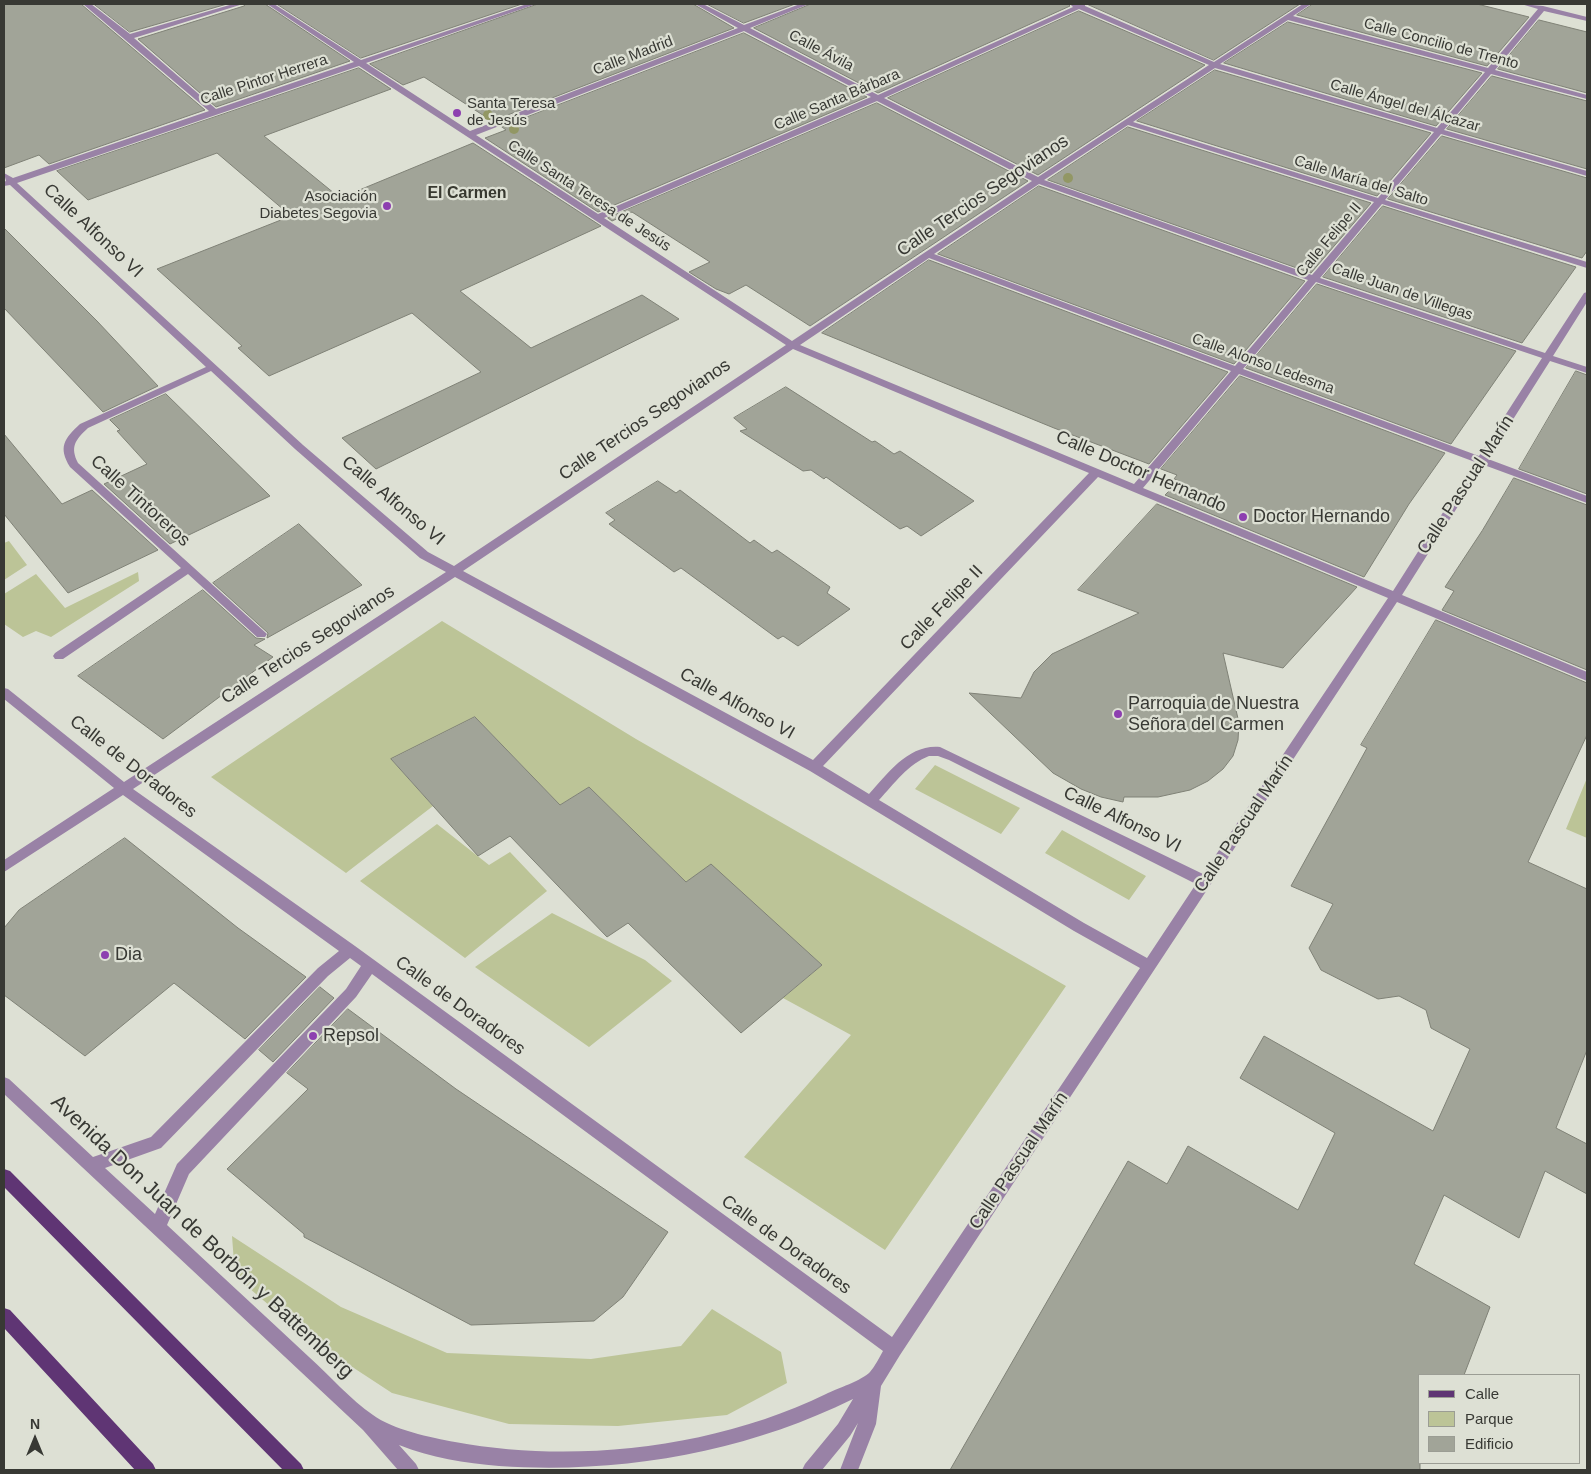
<!DOCTYPE html>
<meta charset="utf-8">
<style>
body{margin:0}
#map{position:relative;width:1591px;height:1474px;overflow:hidden;background:#dde0d4;font-family:Helvetica,sans-serif}
canvas{display:block}
.frame{position:absolute;inset:0;border:5px solid #383934;pointer-events:none}
.legend{position:absolute;left:1418px;top:1374px;width:162px;height:90px;box-sizing:border-box;background:#dde0d4;border:1px solid #9b9d94;margin:0;padding:6px 9px;list-style:none;font-size:15px;color:#383934}
.legend li{display:flex;align-items:center;gap:10px;height:25px}
.legend b{width:25px;border:1px solid #9b9d94}
.north{position:absolute;left:10px;top:1414px;width:50px;height:50px;-webkit-text-stroke:4px #dde0d4;paint-order:stroke;rotate:0deg;font-size:14px;font-weight:700;line-height:20px;text-align:center;color:#383934}
.north::after{content:'';display:block;margin:auto;width:18px;height:22px;background:#383934;clip-path:polygon(50% 0,100% 100%,50% 72%,0 100%)}
</style>
<div id="map">
<canvas width="1591" height="1474"></canvas>
<div class="frame"></div>
<ul class="legend">
<li><b style="height:6px;background:#5f3574"></b>Calle</li>
<li><b style="height:14px;background:#bcc497"></b>Parque</li>
<li><b style="height:14px;background:#a1a498"></b>Edificio</li>
</ul>
<div class="north">N</div>
</div>
<script>
const c = document.querySelector('canvas').getContext('2d');
c.lineJoin = 'round';
function fillPath(path, color) { c.fillStyle = color; c.fill(path, 'evenodd'); }
function trace(path, color, width, dash) { c.strokeStyle = color; c.lineWidth = width; c.lineCap = dash ? 'butt' : 'round'; c.setLineDash(dash || []); c.stroke(path); }
function label(font, color, halo, rows, align = 'center') {
  c.font = font + ' Helvetica,sans-serif'; c.lineWidth = 4.5; c.setLineDash([]); c.textBaseline = 'middle'; c.strokeStyle = halo; c.fillStyle = color; for (const [text, x, y, turn = 0] of rows) {
    c.save(); c.translate(x, y); c.rotate((+turn || 0) * Math.PI / 180); c.textAlign = isNaN(turn) ? turn : align; if (halo) c.strokeText(text, 0, 0); c.fillText(text, 0, 0); c.restore();
  }
}
const green = new Path2D(`
 M9,541l18,24 -23,15v-37z
 M138,572l1,9 -88,56 -15,-6 -13,6 -19,-13v-30l32,-20 29,34z
 M442,621l194,118 430,247 -181,264 -141,-93 107,-122 -68,-37 39,-33 -111,-100 -25,17 -97,-95 -29,18 -85,-88 -84,42 42,47 -87,67 -135,-96z
 M935,765l85,43 -19,26 -86,-45z
 M1587,778v60l-21,-9z
 M437,824l52,41 21,-13 37,39 -82,67 -105,-77z
 M1062,830l84,46 -17,24 -84,-47z
 M552,913l93,47 27,21 -83,66 -114,-80z
 M232,1236l109,71 106,46 144,6 90,-13 31,-37 69,43 6,31 -60,32 -109,11 -109,-2 -117,-31 -87,-57 -70,-60z`);
const building = new Path2D(`
 M4,4h77l124,106 -156,54 -10,-9 -35,13z
 M94,4h133l-97,28z
 M245,4h20l85,57 -134,46 -78,-68 106,-33z
 M277,4h245l-161,54z
 M538,4h155l41,24 -242,93 -68,-44 -21,8 -33,-21z
 M707,4h88l-51,19z
 M811,4h257l2,2 -192,87 -124,-65z
 M1087,4h213l-86,56z
 M1313,4h164l52,13 -42,49 -190,-51z
 M1079,11l126,54 -167,110 -150,-77z
 M1539,20l48,12v61l-89,-24z
 M1288,22l194,51 -46,53 -212,-63z
 M744,33l123,64 -269,115 -113,-74 21,-8 -4,-3z
 M359,68l32,21 -127,47 76,62 133,-55 128,83 -141,65 71,57 111,-53 37,24 -303,150 -34,-31 139,-66 -69,-59 -143,63 -31,-28 4,-2 -85,-77 134,-53 -74,-63 -129,47 -31,-29z
 M1215,70l216,63 -54,63 -240,-75z
 M1492,76l95,25v68l-140,-40z
 M877,103l151,78 -218,145 -64,-41 -17,9 -13,-5 -27,-17 21,-10 -78,-50 -20,9 -4,-3z
 M1128,127l243,76 -60,70 -263,-93z
 M1442,136l145,42v73l-5,7 -194,-59z
 M1039,186l266,95 -71,83 -296,-110z
 M1383,206l193,61 -54,76 -199,-66z
 M4,228l93,93 61,65 -55,26 -99,-104z
 M929,260l299,112 -79,92 -95,-36 -232,-95z
 M1317,284l199,67 -65,93 -205,-76z
 M1576,371l11,4v119l-68,-25z
 M1240,376l205,77 -36,51 -45,73 -199,-82 14,-14 -5,-2 3,-4 -16,-6z
 M786,387l86,55 3,-1 19,13 6,-3 74,50 -53,35 -14,-10 -7,3 -74,-52 -2,2 -13,-9 -8,1 -63,-40 7,-2 -13,-11z
 M166,394l104,102 -100,48 -66,-60 43,-20 -30,-33 3,-1 -10,-10z
 M4,434l58,70 30,-14 66,60 -90,43 -64,-79z
 M1514,478l73,27v165l-145,-60 12,-19 -9,-4 37,-56z
 M658,481l18,12 4,-3 70,53 4,-3 18,13 5,-3 53,37 -3,6 23,16 -52,37 -15,-10 -5,3 -97,-71 -7,4 -65,-48 6,-4 -9,-7z
 M1157,504l200,83 -74,81 -60,-15 16,70 -1,17 -5,16 -10,13 -15,12 -18,9 -32,7h-34l-1,5 -22,-5 -20,-8 -28,-16 -84,-80 52,5 13,-26 18,-18 87,-41 -61,-23z
 M299,524l63,61 -95,53 1,-5 -55,-50z
 M203,590l53,48 9,1 -11,6 19,12 -110,82 -85,-63z
 M1436,620l151,63v52l-59,127 59,27v161l-31,78 31,16v50l-42,-23 -26,67 -75,-43 -30,69 76,43 -26,68h-44v95h-470l178,-309 39,23 21,-38 110,64 37,-77 -95,-55 24,-42 169,95 37,-82 -39,-21 -5,-18 -27,-14 -21,3 -57,-29 -12,-22 24,-44 -42,-18 76,-138 -6,-3z
 M475,717l85,88 29,-18 97,95 25,-18 111,101 -81,68 -113,-110 -21,14 -97,-101 -32,20 -87,-97z
 M125,838l113,90 68,49 -61,62 -71,-56 -89,73 -81,-61v-67l15,-18z
 M320,987l14,11 -61,64 -14,-12z
 M348,1009l108,80 212,143 -45,65 -29,24 -123,4 -167,-88v-3l-77,-65 81,-80 -21,-16z`);
const minor = new Path2D(`
 M83,4h8l39,30 103,-30h10l-109,34 82,71 138,-47 -87,-58h7l87,56 166,-56h9l-170,59 104,68 268,-103 -43,-24h8l41,21 56,-21h9l-59,24 128,67 195,-88 -3,-3h15v2l129,56 89,-58h8l-18,12 195,52 50,-59 -17,-5 22,2 44,11v4l-43,-10 -49,59 92,25v4l-96,-25 -47,56 143,41v5l-146,-42 -56,66 202,62v6l-205,-64 -62,74 225,75 39,-60 3,-1v10l-34,54 34,11v6l-37,-12 -62,98 99,37v7l-103,-38 -82,130 185,77v9l-190,-79 -497,753 -19,31 -5,38 -18,46h-18l18,-47 -8,13 -28,34h-20l3,-6 33,-40 15,-25c-110,54 -232,75 -354,67 -34,-3 -68,-8 -100,-21l17,19 3,6h-21l-35,-40 -359,-336v-17l5,2 84,78 58,-20 167,-169 21,-17 -216,-156 -119,77v-12l110,-72 -110,-89v-11l4,1 116,93 322,-210 -26,-14 -125,-109 -84,-78 -123,57c-13,12 -18,19 -10,35l189,171 -2,3h-8l-69,-63 -125,85h-8l-2,-3 2,-3 126,-85 -111,-101c-12,-20 -6,-28 10,-43l126,-57 -196,-182 -6,1v-4l2,-1 -2,-8 9,5 196,-67zM1079,9l130,56 -171,112 -154,-79zM1288,20l197,52 -48,56 -217,-64zM744,31l127,66 -273,117 -122,-79zM359,66l427,279 -332,221 -26,-14 -125,-107 -286,-262zM1215,68l219,64 -56,66 -245,-76zM877,101l155,80 -240,160 -188,-123zM1128,125l246,77 -62,73 -268,-95zM1039,184l269,96 -73,86 -301,-112zM929,258l302,113 -97,113 -334,-139zM1316,282l226,76 -63,98 -236,-87zM793,349l296,124 -276,287 -350,-189zM1239,374l236,88 -82,129 -250,-103zM1098,477l290,121 -185,276 -263,-127c-31,-3 -52,26 -71,47l-46,-28zM455,577l355,194 264,160 66,37 -248,369 -537,-391 -222,-157zM929,756h9l11,4 247,124 -49,74 -63,-35 -205,-123c15,-16 29,-36 50,-44zM350,958l11,8 -15,23 -169,175 -22,50 -50,-46 56,-20 167,-172zM372,974l511,377c-4,7 -8,15 -13,21 -7,8 -34,17 -44,22 -111,54 -251,70 -371,48 -23,-4 -64,-13 -82,-27 -22,-15 -44,-40 -64,-58 -47,-44 -95,-88 -142,-132l22,-51 167,-177z`);
const major = new Path2D(`
 M4,1169l6,2 291,293 3,6h-21l-279,-283z
 M4,1308l6,2 143,154 3,6h-21l-131,-142z`);
const trees = [
 [488,115],
 [514,129],
 [1068,178]
];
const markers = [
 [457,113,5,"#8d3fb0"],
 [387,206,5,"#8d3fb0"],
 [1243,517,5,"#8d3fb0"],
 [1118,714,5,"#8d3fb0"],
 [105,955,5,"#8d3fb0"],
 [313,1036,5,"#8d3fb0"]
];
const farStreetnames = [
 ["Calle Concilio de Trento",1441,44,15],
 ["Calle Ávila",821,51,28],
 ["Calle Madrid",633,56,-21],
 ["Calle Pintor Herrera",264,80,-18],
 ["Calle Santa Bárbara",837,100,-23],
 ["Calle Ángel del Álcazar",1405,106,16],
 ["Calle María del Salto",1361,181,17],
 ["Calle Santa Teresa de Jesús",589,196,33],
 ["Calle Felipe II",1329,240,-50],
 ["Calle Juan de Villegas",1402,292,19],
 ["Calle Alonso Ledesma",1263,364,20]
];
const farPoinames = [
 ["Santa Teresa",467,104],
 ["de Jesús",467,121],
 ["Asociación",377,197,"right"],
 ["Diabetes Segovia",377,214,"right"]
];
const farNeighbourhoodnames = [
 ["El Carmen",467,194]
];
const streetNames = [
 ["Calle Tercios Segovianos",983,196,-34],
 ["Calle Alfonso VI",93,231,43],
 ["Calle Tercios Segovianos",645,420,-34],
 ["Calle Doctor Hernando",1141,472,23],
 ["Calle Pascual Marín",1466,485,-57],
 ["Calle Tintoreros",140,501,42],
 ["Calle Alfonso VI",393,501,40],
 ["Calle Felipe II",942,608,-46],
 ["Calle Tercios Segovianos",308,645,-33],
 ["Calle Alfonso VI",737,704,29],
 ["Calle de Doradores",133,767,38],
 ["Calle Alfonso VI",1122,820,26],
 ["Calle Pascual Marín",1244,824,-56],
 ["Calle de Doradores",460,1006,36],
 ["Calle Pascual Marín",1019,1161,-56],
 ["Calle de Doradores",786,1245,36]
];
const poiNames = [
 ["Doctor Hernando",1253,517],
 ["Parroquia de Nuestra",1128,704],
 ["Señora del Carmen",1128,725],
 ["Dia",115,955],
 ["Repsol",323,1036]
];
const nearStreetnames = [
 ["Avenida Don Juan de Borbón y Battemberg",202,1237,43]
];
fillPath(green, '#bcc497');
fillPath(building, '#a1a498');
trace(building, '#7f8176', 1);
fillPath(minor, '#9982a6');
fillPath(major, '#5f3574');
c.fillStyle = '#929764';
for (const [x, y] of trees) { c.beginPath(); c.arc(x, y, 5, 0, 2 * Math.PI); c.fill(); }
for (const [x, y, r, color] of markers) { const dot = new Path2D(); dot.arc(x, y, r, 0, 2 * Math.PI); c.fillStyle = color; c.fill(dot); trace(dot, '#dde0d4', 2); }
label('15px', '#383934', '#dde0d4', farStreetnames);
label('15px', '#383934', '#dde0d4', farPoinames, 'left');
label('bold 16px', '#383930', '#dde0d4', farNeighbourhoodnames);
label('18px', '#383934', '#dde0d4', streetNames);
label('18px', '#383934', '#dde0d4', poiNames, 'left');
label('21px', '#383934', '#dde0d4', nearStreetnames);
</script>
